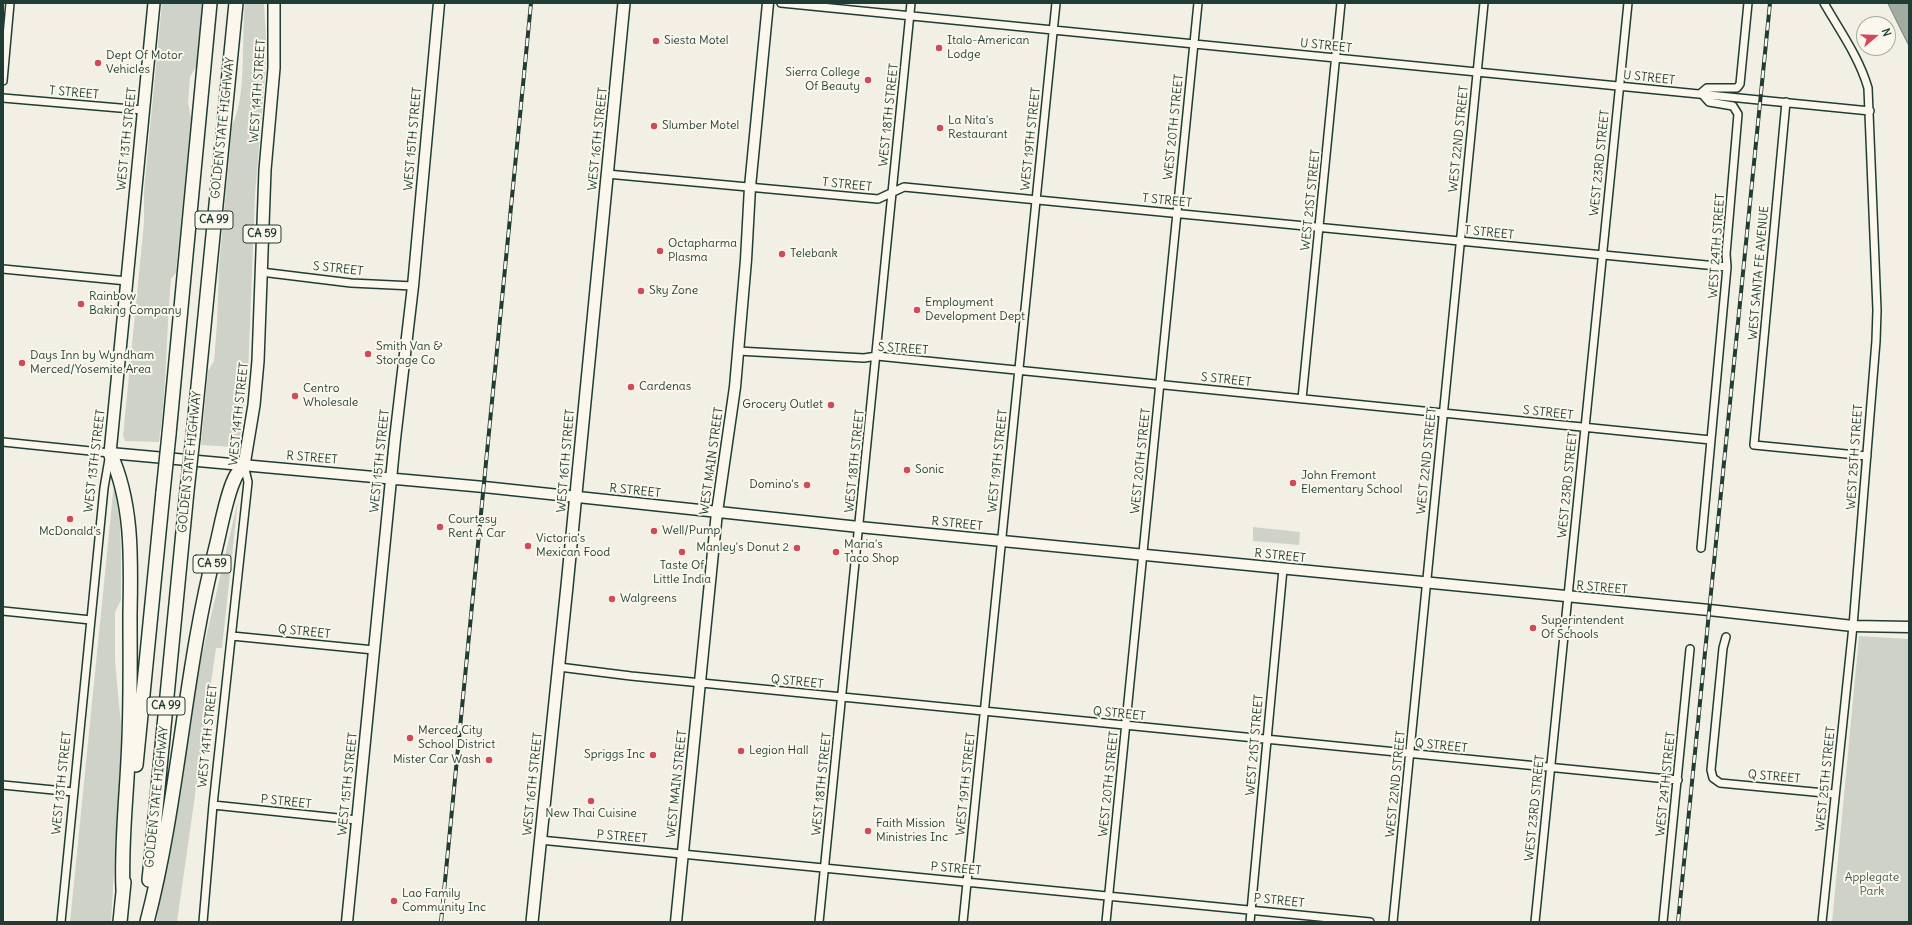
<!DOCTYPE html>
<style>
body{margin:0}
#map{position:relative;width:1912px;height:925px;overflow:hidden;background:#f2f0e5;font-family:Delius,sans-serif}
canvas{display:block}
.frame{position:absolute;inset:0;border:4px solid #1f3d34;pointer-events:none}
.north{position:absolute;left:1856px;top:16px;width:40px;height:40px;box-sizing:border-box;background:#fbf7ec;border:1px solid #a3ada2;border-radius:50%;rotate:71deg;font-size:11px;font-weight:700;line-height:16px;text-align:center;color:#1f3d34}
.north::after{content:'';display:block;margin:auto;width:14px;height:18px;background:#d1495b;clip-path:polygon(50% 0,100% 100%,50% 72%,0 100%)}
</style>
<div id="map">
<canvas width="1912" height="925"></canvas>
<div class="frame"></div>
<div class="north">N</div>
</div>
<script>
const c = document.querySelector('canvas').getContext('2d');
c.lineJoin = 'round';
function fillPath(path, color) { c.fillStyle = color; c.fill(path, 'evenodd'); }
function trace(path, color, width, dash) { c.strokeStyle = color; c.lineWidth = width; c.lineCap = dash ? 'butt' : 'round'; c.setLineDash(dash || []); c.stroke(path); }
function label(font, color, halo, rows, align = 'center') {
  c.font = font + ' Delius,sans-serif'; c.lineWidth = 4; c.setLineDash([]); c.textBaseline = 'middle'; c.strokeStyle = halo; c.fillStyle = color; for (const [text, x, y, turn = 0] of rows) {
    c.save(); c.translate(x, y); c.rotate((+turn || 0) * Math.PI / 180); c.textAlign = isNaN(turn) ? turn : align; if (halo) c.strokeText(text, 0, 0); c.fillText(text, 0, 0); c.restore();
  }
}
const green = new Path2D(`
 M162,3h41l-6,62 -7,12 -2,26 3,15 -15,155 -5,6c-5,54 -4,109 -12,163l-34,-1 -2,-5 21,-214v-31z
 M245,3h19l2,36 -1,37 -10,119 -7,180 -8,62 -6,10 -33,-2 7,-74 6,-10 3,-37 2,-58 13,-141c15,-26 9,-90 13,-122z
 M114,483l6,41 1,30v46l-6,12v49l6,64v25l-10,172h-41z
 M238,500l-16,148h-6l-39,274h-21l41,-246z
 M1253,527l47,5 -1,13 -46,-4z
 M1859,636l50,3v283h-77z`);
const water = new Path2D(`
 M1888,3h21v43l-1,-2z`);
const street = new Path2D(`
 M781,3l1089,108
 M3,81l7,-78
 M3,98l140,12
 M1786,102l-32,343 113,11
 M607,174l271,25 26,-12 823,80
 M3,269l124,12
 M261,272l90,11 62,3
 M738,351l126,7 13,-2 834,84
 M1302,399l39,-396
 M3,442l107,11 -6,35 -43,434
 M1701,548l26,-281 -1,-13 12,-140 -5,-8 -24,-4 -8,-9 6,-5h30l3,-4 8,-81
 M3,611l88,9
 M232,636l142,14
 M1726,637l-3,11 -12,122 2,8 7,5 115,11
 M559,667l72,9 1047,104
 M3,785l71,7
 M213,805l144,15
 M540,840l830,82
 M203,922l10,-117 35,-323 -4,-17
 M819,922l92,-919
 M963,922l93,-919
 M1106,922l92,-919
 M1250,922l33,-353
 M1393,922l91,-919
 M1535,922l93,-919
 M1663,922l27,-273
 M1822,922l31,-296 23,-285 1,-31 -9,-222c-9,-31 -28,-57 -44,-85`);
const secondary = new Path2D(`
 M110,453l374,34 375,40 850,83 144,16 56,1
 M347,922l48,-483 18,-153 26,-283
 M676,922l41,-410 18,-125 11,-127 4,-73 18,-184`);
const primary = new Path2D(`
 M110,453l44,-450
 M244,465l10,-60 4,-44 7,-191 9,-102v-65
 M532,922l35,-336 57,-583`);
const highway = new Path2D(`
 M169,434l41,-431
 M193,437l43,-434
 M110,453c23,50 21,107 20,161 0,48 1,97 -2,146 -2,43 -7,86 -5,130
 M136,765l27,-273
 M149,880l38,-389
 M120,922l4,-40
 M147,922c32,-123 37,-252 69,-375 5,-20 10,-50 18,-67 2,-6 7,-11 10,-15`);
const rail = new Path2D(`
 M441,922l90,-919
 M1678,922l92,-919`);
const highwayBridge = new Path2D(`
 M187,491l6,-54
 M163,492l6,-58`);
const markers = [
 [656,41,4,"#d1495b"],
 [939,48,4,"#d1495b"],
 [98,63,4,"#d1495b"],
 [868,80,4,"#d1495b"],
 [654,126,4,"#d1495b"],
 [940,128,4,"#d1495b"],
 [660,251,4,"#d1495b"],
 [782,254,4,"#d1495b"],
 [641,291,4,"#d1495b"],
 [81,304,4,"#d1495b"],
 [917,310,4,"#d1495b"],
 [368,354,4,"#d1495b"],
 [22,363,4,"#d1495b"],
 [631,387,4,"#d1495b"],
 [295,396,4,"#d1495b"],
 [831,405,4,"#d1495b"],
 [907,470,4,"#d1495b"],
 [1293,483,4,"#d1495b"],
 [807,485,4,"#d1495b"],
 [70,519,4,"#d1495b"],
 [440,527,4,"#d1495b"],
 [654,531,4,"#d1495b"],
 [528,546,4,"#d1495b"],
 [797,548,4,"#d1495b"],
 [682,552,4,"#d1495b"],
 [836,552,4,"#d1495b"],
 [612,599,4,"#d1495b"],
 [1533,628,4,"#d1495b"],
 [410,738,4,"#d1495b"],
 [741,751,4,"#d1495b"],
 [653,755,4,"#d1495b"],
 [489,760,4,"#d1495b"],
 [591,801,4,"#d1495b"],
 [868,831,4,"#d1495b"],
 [394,901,4,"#d1495b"]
];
const shields = [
 [214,220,38],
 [262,234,38],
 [212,564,38],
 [166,706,38]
];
const shieldNames = [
 ["CA 99",214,220],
 ["CA 59",262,234],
 ["CA 59",212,564],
 ["CA 99",166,706]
];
const poiNames = [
 ["Siesta Motel",664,41],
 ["Italo-American",947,41],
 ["Lodge",947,55],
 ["Dept Of Motor",106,56],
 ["Vehicles",106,70],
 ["Sierra College",860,73,"right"],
 ["Of Beauty",860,87,"right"],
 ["La Nita's",948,121],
 ["Restaurant",948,135],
 ["Slumber Motel",662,126],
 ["Octapharma",668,244],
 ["Plasma",668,258],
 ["Telebank",790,254],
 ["Sky Zone",649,291],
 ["Rainbow",89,297],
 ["Baking Company",89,311],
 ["Employment",925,303],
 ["Development Dept",925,317],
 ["Smith Van &",376,347],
 ["Storage Co",376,361],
 ["Days Inn by Wyndham",30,356],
 ["Merced/Yosemite Area",30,370],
 ["Cardenas",639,387],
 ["Centro",303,389],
 ["Wholesale",303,403],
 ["Grocery Outlet",823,405,"right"],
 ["Sonic",915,470],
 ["John Fremont",1301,476],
 ["Elementary School",1301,490],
 ["Domino's",799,485,"right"],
 ["Courtesy",448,520],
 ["Rent A Car",448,534],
 ["Well/Pump",662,531],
 ["McDonald's",70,532,"center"],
 ["Victoria's",536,539],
 ["Mexican Food",536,553],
 ["Maria's",844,545],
 ["Taco Shop",844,559],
 ["Manley's Donut 2",789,548,"right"],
 ["Taste Of",682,566,"center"],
 ["Little India",682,580,"center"],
 ["Walgreens",620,599],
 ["Superintendent",1541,621],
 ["Of Schools",1541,635],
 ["Merced City",418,731],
 ["School District",418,745],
 ["Legion Hall",749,751],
 ["Spriggs Inc",645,755,"right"],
 ["Mister Car Wash",481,760,"right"],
 ["New Thai Cuisine",591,814,"center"],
 ["Faith Mission",876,824],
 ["Ministries Inc",876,838],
 ["Lao Family",402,894],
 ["Community Inc",402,908]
];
const streetNames = [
 ["U STREET",1326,46,6],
 ["U STREET",1649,78,6],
 ["WEST 14TH STREET",258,91,-86],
 ["T STREET",74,93,5],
 ["WEST 18TH STREET",889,115,-84],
 ["WEST 20TH STREET",1174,127,-84],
 ["GOLDEN STATE HIGHWAY",223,128,-84],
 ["WEST 13TH STREET",127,139,-84],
 ["WEST 15TH STREET",413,139,-85],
 ["WEST 16TH STREET",598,139,-84],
 ["WEST 19TH STREET",1031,139,-84],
 ["WEST 22ND STREET",1459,139,-84],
 ["WEST 23RD STREET",1600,163,-84],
 ["T STREET",847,185,6],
 ["WEST 21ST STREET",1311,200,-84],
 ["T STREET",1167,201,6],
 ["T STREET",1489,233,6],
 ["WEST 24TH STREET",1717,246,-86],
 ["S STREET",338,269,6],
 ["WEST SANTA FE AVENUE",1759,273,-85],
 ["S STREET",903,349,4],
 ["S STREET",1226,380,6],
 ["S STREET",1548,413,6],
 ["WEST 14TH STREET",239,414,-84],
 ["WEST 25TH STREET",1855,457,-86],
 ["R STREET",312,458,5],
 ["WEST 13TH STREET",95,461,-83],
 ["WEST 15TH STREET",380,461,-84],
 ["WEST 16TH STREET",566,461,-85],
 ["WEST MAIN STREET",712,461,-82],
 ["WEST 18TH STREET",855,461,-84],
 ["WEST 19TH STREET",998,461,-84],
 ["WEST 20TH STREET",1141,461,-84],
 ["WEST 22ND STREET",1427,461,-84],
 ["GOLDEN STATE HIGHWAY",190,462,-84],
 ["WEST 23RD STREET",1568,485,-84],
 ["R STREET",635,491,6],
 ["R STREET",957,524,6],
 ["R STREET",1280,556,6],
 ["R STREET",1602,588,5],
 ["Q STREET",304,632,6],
 ["Q STREET",797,682,6],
 ["Q STREET",1119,714,6],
 ["WEST 14TH STREET",208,736,-84],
 ["WEST 21ST STREET",1255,745,-85],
 ["Q STREET",1441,746,6],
 ["Q STREET",1774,777,5],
 ["WEST 25TH STREET",1826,779,-84],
 ["WEST 13TH STREET",62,783,-84],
 ["WEST 15TH STREET",348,784,-84],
 ["WEST 16TH STREET",533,784,-84],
 ["WEST MAIN STREET",677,784,-84],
 ["WEST 18TH STREET",822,784,-84],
 ["WEST 19TH STREET",966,784,-84],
 ["WEST 20TH STREET",1109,784,-84],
 ["WEST 22ND STREET",1396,784,-84],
 ["WEST 24TH STREET",1666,784,-84],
 ["GOLDEN STATE HIGHWAY",157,797,-84],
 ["P STREET",286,802,6],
 ["WEST 23RD STREET",1535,808,-84],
 ["P STREET",622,837,5],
 ["P STREET",956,869,5],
 ["P STREET",1279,901,6]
];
const parkNames = [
 ["Applegate",1872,878],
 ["Park",1872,892]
];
fillPath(green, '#cfd2c8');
fillPath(water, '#a2aba1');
trace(water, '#6e7f75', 1);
trace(street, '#1f3d34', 10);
trace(secondary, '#1f3d34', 13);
trace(primary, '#1f3d34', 14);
trace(highway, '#1f3d34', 16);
trace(street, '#fbf7ec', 7);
trace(secondary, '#fbf7ec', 10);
trace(primary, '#fbf7ec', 11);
trace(highway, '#fbf7ec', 13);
trace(rail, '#1f3d34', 4);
trace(rail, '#fbf7ec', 2.5, [8]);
trace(highwayBridge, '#1f3d34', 16, []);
trace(highwayBridge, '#fbf7ec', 13);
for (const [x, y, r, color] of markers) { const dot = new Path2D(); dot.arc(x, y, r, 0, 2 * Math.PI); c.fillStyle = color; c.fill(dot); trace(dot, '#fbf7ec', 1.5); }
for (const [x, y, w] of shields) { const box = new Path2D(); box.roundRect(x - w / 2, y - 9, w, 18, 3); c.fillStyle = '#fbf7ec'; c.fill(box); trace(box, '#1f3d34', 1); }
label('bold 11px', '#1f3d34', null, shieldNames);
label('12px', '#1f3d34', '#fbf7ec', poiNames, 'left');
label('12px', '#1f3d34', '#fbf7ec', streetNames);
label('12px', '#425b52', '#fbf7ec', parkNames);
</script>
